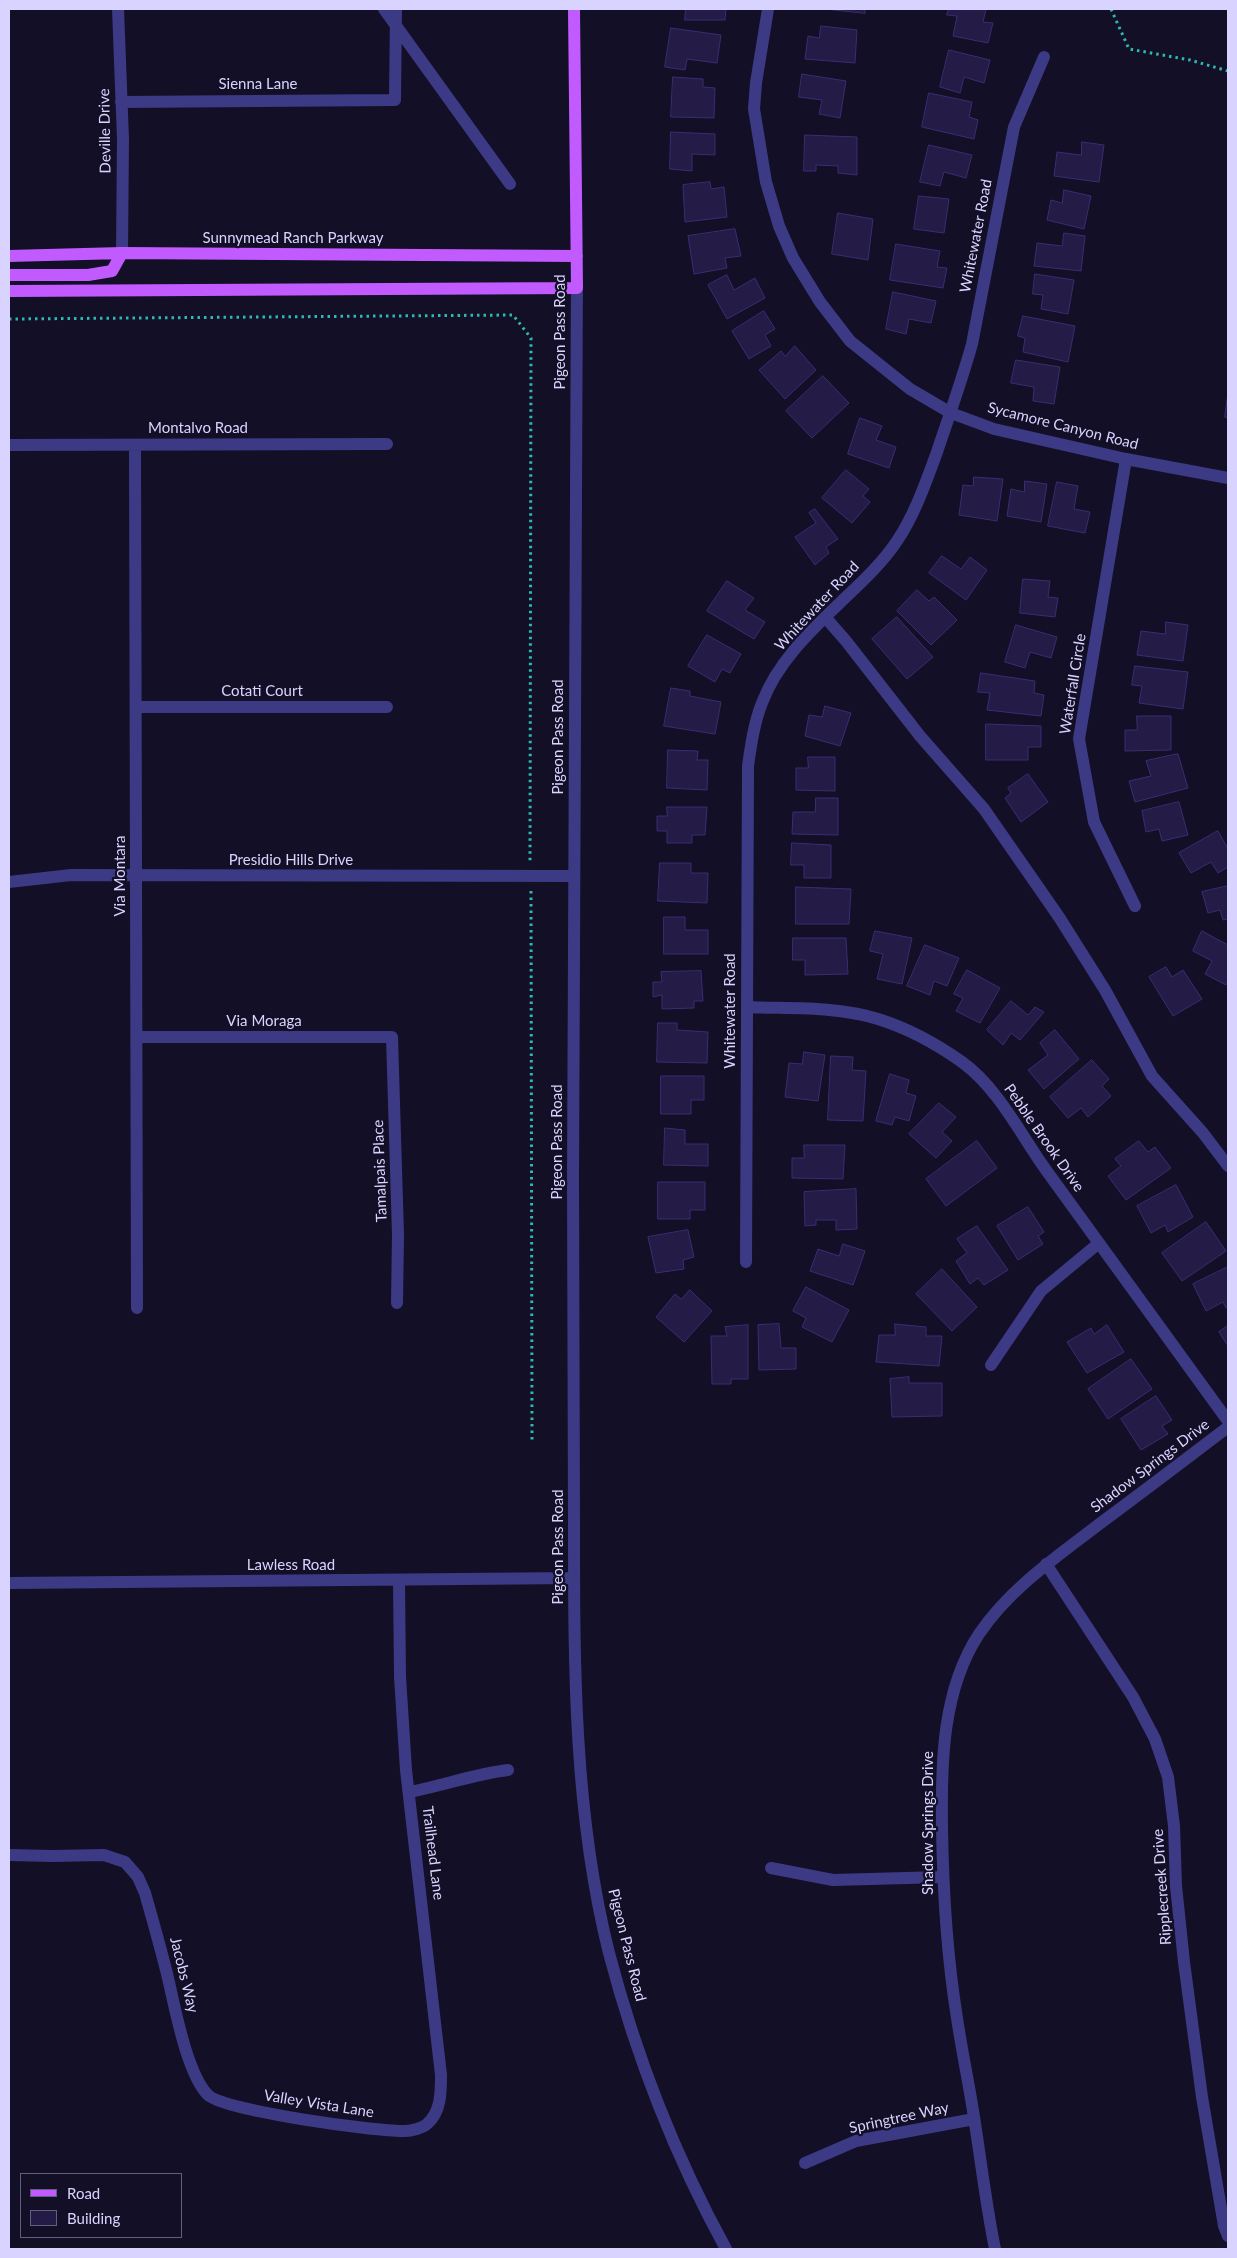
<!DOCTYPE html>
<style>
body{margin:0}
#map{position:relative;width:1237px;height:2258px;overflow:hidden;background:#130f26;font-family:Lato,sans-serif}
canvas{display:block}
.frame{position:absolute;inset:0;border:10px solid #d9d4ff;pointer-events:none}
.legend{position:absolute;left:20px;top:2173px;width:162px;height:65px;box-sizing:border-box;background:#130f26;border:1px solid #625e7d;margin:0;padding:6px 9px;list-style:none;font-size:15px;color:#d9d4ff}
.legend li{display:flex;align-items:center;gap:10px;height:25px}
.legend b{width:25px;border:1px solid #625e7d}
</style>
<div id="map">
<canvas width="1237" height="2258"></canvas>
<div class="frame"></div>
<ul class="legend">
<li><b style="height:6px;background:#c25bff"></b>Road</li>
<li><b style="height:14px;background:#241b47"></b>Building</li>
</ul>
</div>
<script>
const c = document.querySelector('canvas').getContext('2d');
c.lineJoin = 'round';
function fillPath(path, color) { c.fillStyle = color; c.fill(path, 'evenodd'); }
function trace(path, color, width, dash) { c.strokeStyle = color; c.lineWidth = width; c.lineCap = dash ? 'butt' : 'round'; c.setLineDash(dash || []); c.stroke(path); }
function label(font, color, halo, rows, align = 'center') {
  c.font = font + ' Lato,sans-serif'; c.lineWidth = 4.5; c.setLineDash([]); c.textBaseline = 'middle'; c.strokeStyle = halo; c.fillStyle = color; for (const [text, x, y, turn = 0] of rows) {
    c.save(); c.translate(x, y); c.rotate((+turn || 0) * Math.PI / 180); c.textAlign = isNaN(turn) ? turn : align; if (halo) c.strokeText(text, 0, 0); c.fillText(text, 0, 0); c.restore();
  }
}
const building = new Path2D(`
 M686,9h40l-1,11h-40z
 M826,9h39v4z
 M949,9h37l-3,13 10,1 -5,20 -35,-7 4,-20 -10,-1z
 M821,26l36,4 -2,33 -50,-4 3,-23 11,2z
 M671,28l50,7 -4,28 -30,-4 -2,11 -20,-3z
 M949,50l41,10 -6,23 -20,-6 -4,16 -20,-6z
 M802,74l44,7 -6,37 -21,-4 3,-14 -23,-3z
 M673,77l30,2v8l12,1 -1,30 -43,-1z
 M929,93l43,9 -3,15 9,3 -4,19 -52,-12z
 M671,132l44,2v21l-23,-1v17l-22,-2z
 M805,135l52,2v38l-19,-2v-7l-22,-1v6h-12z
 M1082,142l22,3 -5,37 -45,-6 3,-24 24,3z
 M929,145l43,10 -6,23 -22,-6 -4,14 -20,-4z
 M710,182l1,7 13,-2 3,30 -42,5 -2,-37z
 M1064,190l27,6 -7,33 -37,-9 4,-20 11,3z
 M919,196l30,3 -5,34 -30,-4z
 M838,213l35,6 -5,41 -36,-6z
 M735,229l6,27 -16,2 2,10 -33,6 -6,-38z
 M1064,233l21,3 -4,35 -47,-5 3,-23 25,3z
 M896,244l44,7 -3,16 10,1 -4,20 -53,-8z
 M1035,274l39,6 -6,34 -27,-5 2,-14 -10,-1z
 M727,275l7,15 21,-12 10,20 -38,21 -19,-34z
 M893,292l43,9 -5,22 -22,-4 -3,15 -20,-5z
 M764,311l11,18 -10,6 6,11 -22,13 -17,-28z
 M1023,316l52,10 -7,36 -45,-10 2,-14 -7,-2z
 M795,346l21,24 -31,29 -26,-29 22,-19 4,5z
 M1016,360l44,7 -6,37 -21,-3 1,-14 -23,-4z
 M823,376l26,27 -37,35 -26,-27z
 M1228,393v25l-3,-1z
 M860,418l22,8 -6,14 20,7 -7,21 -41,-14z
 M846,470l23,19 -6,7 7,6 -18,21 -30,-25z
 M974,477l29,2 -6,42 -38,-6 4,-30 10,1z
 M1025,481l22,3 -6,38 -34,-6 4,-27 13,3z
 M1057,482l21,4 -4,23 16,3 -5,21 -37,-7z
 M815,509l23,30 -12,8 3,6 -14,12 -20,-28 21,-14 -7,-10z
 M942,556l19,13 9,-12 17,13 -21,30 -37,-27z
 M1023,579l27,2 -2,16 10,1 -3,19 -35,-4z
 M727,581l27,17 -9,12 20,12 -11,17 -47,-28z
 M917,590l12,11 5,-4 23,23 -26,25 -34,-34z
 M897,617l36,40 -26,22 -35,-40z
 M1166,622l22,3 -5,36 -46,-6 4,-24 24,3z
 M1016,625l41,12 -6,21 -21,-6 -5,16 -20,-6z
 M707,635l34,19 -11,19 -8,-4 -7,13 -27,-16z
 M1135,666l53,6 -5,37 -44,-6 3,-17 -10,-1z
 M981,673l54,8 -1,12 10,2 -3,21 -54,-6 3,-17 -12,-1z
 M671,688l19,3v5l31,6 -6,32 -51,-8z
 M825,706l26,7 -11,33 -35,-10 4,-21 13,2z
 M1137,716h34v34l-46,1v-21h12z
 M986,724l55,2v21h-13v13h-42z
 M668,750l30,1 -1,9h11l-1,30 -40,-2z
 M1178,754l10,34 -53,14 -6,-21 22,-5 -5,-15z
 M808,757h27v34l-39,-1v-22h12z
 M1028,774l20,28 -27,20 -16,-24 6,-5 -3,-5z
 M816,798h22v37l-46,-1 1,-22h22z
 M1179,802l9,33 -26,6 -3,-12 -13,3 -4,-21z
 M667,807h40l-2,28h-13v8h-25v-12h-10v-15h10z
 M1218,831l10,18v18l-10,6 -7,-11 -20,11 -12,-20z
 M792,843l39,2v33h-27v-13h-13z
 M660,863h31v10h17l-1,30 -49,-2z
 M1228,886v33l-5,1 -3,-10 -12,3 -6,-21z
 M796,887l55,2 -2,35h-53z
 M664,917h21v13h23v24h-44z
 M875,931l37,7 -10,46 -25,-5 6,-25 -13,-3z
 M1202,931l26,14v36l-2,4 -21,-11 7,-13 -19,-10z
 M793,938h53l2,36 -43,1v-15h-12z
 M925,945l34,13 -12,28 -13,-5 -4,14 -23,-9z
 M1166,967l6,10 11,-7 19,29 -29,17 -24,-39z
 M967,970l33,18 -20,35 -24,-12 7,-13 -9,-4z
 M701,971l2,30h-9v7l-32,1v-14l-9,2v-15h9l-1,-10z
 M1011,1001l17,14 7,-8 9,5 -24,28 -9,-7 -8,12 -16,-15z
 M658,1023h19v7l31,2 -1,31 -50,-1z
 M1055,1030l24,29 -35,30 -16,-19 20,-15 -8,-12z
 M804,1052l21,3 -7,46 -33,-4 4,-34 13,1z
 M831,1056l22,1 -1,13 14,1 -3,50 -35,-1z
 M1092,1060l17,19 -7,7 9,10 -23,21 -7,-9 -13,10 -18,-21z
 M890,1074l19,6 -3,13 10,3 -7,25 -14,-4 -3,8 -16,-4z
 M661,1076h43v24h-13v14h-30z
 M939,1103l17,14 -14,15 10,9 -16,17 -27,-24z
 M665,1128l20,2v14h23v22l-44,-1z
 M977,1141l20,27 -51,38 -20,-27z
 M1139,1141l9,11 7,-5 16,21 -45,32 -18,-24 13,-10 -6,-7z
 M804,1145h41l-2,34 -51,-1v-20h12z
 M658,1182h47v28h-15v9h-32z
 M1176,1185l17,32 -25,15 -3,-7 -14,8 -14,-27z
 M856,1189l1,40 -21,1v-10h-20v5l-11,1 -1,-34z
 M1028,1207l16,25 -6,4 5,8 -25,16 -21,-34z
 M1206,1222l20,29 -44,30 -20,-28z
 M977,1226l31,44 -24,15 -6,-7 -8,6 -14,-23 11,-8 -10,-14z
 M688,1230l6,27 -11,3 1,9 -28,4 -8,-36z
 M843,1244l22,7 -12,34 -43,-14 8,-22 21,7z
 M1228,1267v40l-2,1 -3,-6 -17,9 -13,-27z
 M942,1269l35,38 -25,24 -36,-37z
 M806,1287l43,23 -17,32 -30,-15 4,-9 -13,-7z
 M690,1290l22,21 -28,31 -28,-25 19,-23 6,5z
 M779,1324l2,24h15v21l-37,1 -1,-45z
 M895,1324l31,3v9h16l-3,30 -63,-4 3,-27h16z
 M748,1325v54h-17v5h-19l-1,-48h16l-2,-9z
 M1107,1325l17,27 -37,21 -20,-31 24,-14 3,6z
 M1228,1326v20l-9,-14z
 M1131,1359l21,30 -44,30 -20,-30z
 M909,1377v6h33v33l-50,1 -2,-38z
 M1156,1396l16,24 -10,6 6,8 -27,16 -20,-31z`);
const path = new Path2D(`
 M1111,9l18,40 61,11 38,11
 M9,319l504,-4 18,23 -1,524
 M531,891l1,549`);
const minor = new Path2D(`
 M118,9l5,130 -1,114
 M384,9l126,175
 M768,9l-12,74 -2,26 12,73 13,44 14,32 27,44 30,39 60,48 41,24 43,16 132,30 102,19
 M121,102l274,-2 1,-91
 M577,288c-3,296 -4,592 -4,889 0,116 1,233 1,349 0,142 0,288 35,427 27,103 66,203 117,296
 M9,445l378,-1
 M135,445l2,863
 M1126,459l-47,280 15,83 41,84
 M825,617l21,24 74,95 64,73 75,108 46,73 47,86 51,57 25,33
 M136,707h251
 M9,882l62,-7 502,1
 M747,1007c43,2 90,-1 131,12 29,9 60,26 84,43 36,26 59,73 84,108 61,83 121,167 182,251
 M137,1037h255l6,198 -1,68
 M746,1262l2,-496c3,-21 6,-43 14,-63 16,-43 52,-75 84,-106 18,-17 37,-35 51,-56 18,-27 29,-59 40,-89 12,-36 25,-72 35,-108l42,-217 30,-70
 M991,1365l50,-74 58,-48
 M1046,1564l87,133 22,42 13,38 6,49 2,60 8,76 18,135 22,129 4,10
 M9,1583l565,-5
 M409,1792c33,-6 65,-18 99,-22
 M9,1855l44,1 51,-1 21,7 13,15 7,16c8,28 16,56 23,85 7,30 19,96 40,117 17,16 170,37 197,36 6,0 18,-3 22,-7 14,-12 14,-31 14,-49l-35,-305 -6,-93 -1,-97
 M771,1868l62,12 110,-3
 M805,2163l51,-22 118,-22
 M995,2249c-9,-44 -14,-88 -21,-132 -5,-33 -12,-65 -17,-99 -10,-62 -14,-126 -15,-190 -1,-64 0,-138 37,-194 31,-46 80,-79 123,-112 42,-31 84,-63 126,-95`);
const major = new Path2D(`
 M9,256l113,-3 455,3
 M9,275h79l24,-4 10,-18
 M9,291l568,-3 -3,-279`);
const streetNames = [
 ["Sienna Lane",258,84],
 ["Deville Drive",105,131,-91],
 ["Whitewater Road",976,236,-79],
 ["Sunnymead Ranch Parkway",293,238],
 ["Pigeon Pass Road",560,332,-90],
 ["Sycamore Canyon Road",1063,426,14],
 ["Montalvo Road",198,428],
 ["Whitewater Road",817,606,-47],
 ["Waterfall Circle",1073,684,-81],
 ["Cotati Court",262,691],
 ["Pigeon Pass Road",558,737,-90],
 ["Presidio Hills Drive",291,860],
 ["Via Montara",120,876,-90],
 ["Whitewater Road",730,1011,-90],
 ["Via Moraga",264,1021],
 ["Pebble Brook Drive",1044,1138,55],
 ["Pigeon Pass Road",557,1142,-90],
 ["Tamalpais Place",380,1171,-92],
 ["Shadow Springs Drive",1150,1466,-37],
 ["Pigeon Pass Road",558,1547,-90],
 ["Lawless Road",291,1565],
 ["Shadow Springs Drive",928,1823,-90],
 ["Trailhead Lane",433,1853,83],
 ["Ripplecreek Drive",1162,1887,-94],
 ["Pigeon Pass Road",627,1945,76],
 ["Jacobs Way",184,1975,76],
 ["Valley Vista Lane",319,2104,9],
 ["Springtree Way",899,2118,-12]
];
fillPath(building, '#241b47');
trace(building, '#3b2d73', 1);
trace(path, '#2fb8b0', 3, [2.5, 4]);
trace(minor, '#3d3a85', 12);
trace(major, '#c25bff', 12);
label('15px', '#d9d4ff', '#130f26', streetNames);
</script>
